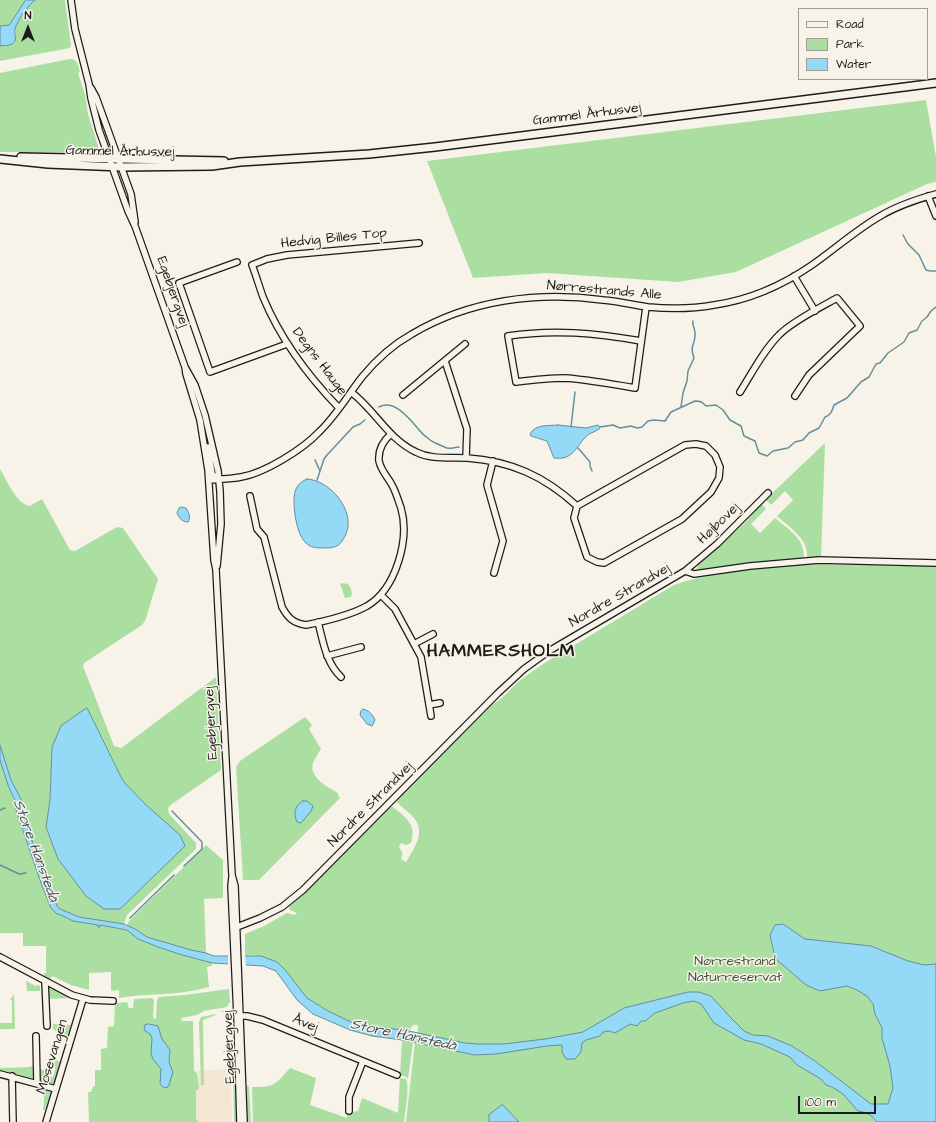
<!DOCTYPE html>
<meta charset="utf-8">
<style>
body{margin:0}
#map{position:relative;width:936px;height:1122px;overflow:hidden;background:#f7f3e8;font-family:"Architects Daughter",sans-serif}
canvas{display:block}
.legend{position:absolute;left:798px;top:8px;width:130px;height:72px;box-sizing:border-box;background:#f7f3e8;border:1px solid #9f9d96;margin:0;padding:5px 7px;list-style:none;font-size:12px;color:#1c1c1c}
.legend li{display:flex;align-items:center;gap:8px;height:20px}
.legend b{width:20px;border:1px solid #9f9d96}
.north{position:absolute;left:8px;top:8px;width:40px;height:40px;-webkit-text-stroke:3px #f7f3e8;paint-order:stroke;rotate:0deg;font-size:11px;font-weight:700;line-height:16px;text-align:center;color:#1c1c1c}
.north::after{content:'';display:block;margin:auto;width:14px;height:18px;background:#1c1c1c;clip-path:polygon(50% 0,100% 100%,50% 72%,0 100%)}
.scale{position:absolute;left:798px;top:1096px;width:78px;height:18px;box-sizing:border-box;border:2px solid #1c1c1c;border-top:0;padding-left:5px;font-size:12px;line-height:14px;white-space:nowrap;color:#1c1c1c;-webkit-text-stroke:3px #f7f3e8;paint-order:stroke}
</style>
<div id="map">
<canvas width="936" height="1122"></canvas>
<ul class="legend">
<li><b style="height:5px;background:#f7f3e8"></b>Road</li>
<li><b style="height:11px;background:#abdfa2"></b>Park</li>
<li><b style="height:11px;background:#94daf6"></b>Water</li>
</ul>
<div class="north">N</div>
<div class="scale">100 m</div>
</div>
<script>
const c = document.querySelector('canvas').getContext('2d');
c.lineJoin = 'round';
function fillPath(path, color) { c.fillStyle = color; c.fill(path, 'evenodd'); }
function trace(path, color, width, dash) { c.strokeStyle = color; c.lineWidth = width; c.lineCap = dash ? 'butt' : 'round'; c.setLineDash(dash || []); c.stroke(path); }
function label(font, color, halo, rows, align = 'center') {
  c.font = font + ' "Architects Daughter",sans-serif'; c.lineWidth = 3; c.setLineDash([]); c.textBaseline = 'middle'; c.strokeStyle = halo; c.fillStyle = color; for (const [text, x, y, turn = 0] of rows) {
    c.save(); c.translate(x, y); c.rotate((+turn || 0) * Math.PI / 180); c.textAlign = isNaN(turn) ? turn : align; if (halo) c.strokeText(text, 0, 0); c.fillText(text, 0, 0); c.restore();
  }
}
const built = new Path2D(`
 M231,1069l1,53h-42l7,-51z`);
const green = new Path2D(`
 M0,0h26l-17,25 -9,1z
 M35,0h30l6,45 -1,3 -70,13v-15l11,-1 5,-9 -1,-7 2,-6 14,-21z
 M69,59h4l4,3 3,10 -2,1 7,22 3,19 11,35 -3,3h-96v-79z
 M926,100l10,57v25l-9,2 -191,88 -58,10 -132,-9 -73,5 -46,-117z
 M825,443l-4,115h-14c2,-19 -17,-30 -30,-42l16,-16 -8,-9 -14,14 -5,-5v-1z
 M0,469c7,11 16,35 30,37l12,-7 28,51 5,1 42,-24 6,1 35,51 -13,42 -3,4 -58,38 -1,3 31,80 7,2 3,-2 92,-69 5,93 -49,34 -4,4 1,6 27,29v6l-69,66 -3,9c-14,-2 -59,-7 -66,-17 -3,-5 -5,-12 -7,-18l-2,-1 -28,-78v-11l-10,-19 -11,-35zM87,708l36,73 22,23 -59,92 -28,-37 -12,-32 4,-27 2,-53z
 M760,505h3l3,4 -15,15 9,9 15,-15c14,12 30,20 29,41l-52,4 -49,8 -6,-2 1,-4 48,-43z
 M801,564l135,2v556h-530l8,-71 1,-8h2l1,-16 -1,-2h-4l-4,6 -56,-8 -25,-12 -21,-13 -21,-27 -32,-16 -9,1v-22l19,-8 23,-13 7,2 3,-2 -7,-3 -1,-3 100,-100h4c13,11 24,17 18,36l-5,2 -5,-2 -2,4c3,5 5,6 2,12l5,3c8,-13 20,-30 8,-44 -5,-6 -12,-10 -17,-16l1,-4 94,-93 10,-7 17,-17 24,-17 131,-79c40,-14 85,-16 127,-21z
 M342,583l6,1c3,4 5,8 3,13l-6,1 -5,-14z
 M305,717l7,8 -3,4 12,20c-3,5 -6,9 -8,14 -5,14 16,25 25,30v2l2,3 -81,82h-16l-7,-113 4,-6z
 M0,760l9,28 8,17 -1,5 25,73 10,25 6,6 4,1 13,6 53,9 11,9 20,8 21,7 33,9v3l-5,1 2,20c-8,2 -16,4 -24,5 -22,3 -44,2 -66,6v-8l-8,1v-19l-22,1v17l-18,-5 -19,-9 -2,5 -6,-3v-5h2v-27h-23v-13h-23z
 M206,845l17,15v38l-19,1 2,54 -15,-3 -44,-13 -20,-11 1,-4z
 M26,981l10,5 1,-1 3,1v5h-13z
 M50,987l20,9 1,2 -23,1v-11z
 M229,989l1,13 -3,5 -23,4 -7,4 -16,3 1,3h11l1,49 3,4 2,15 -3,1v30h2v2h-109l-1,-30h3l2,-5 2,-1v-16h6v-21l6,-1 1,-21 6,-1 1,-23 12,-1 2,6h4l1,-9 18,-1 2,2 -1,18 3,1 1,-19 2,-3 26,-2z
 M14,994l1,35h-15v-6h12v-23h-2z
 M216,1014v1l-13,5 1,65h-3l-2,-63 2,-5z
 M53,1024l18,1 -4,13 -14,-9z
 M402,1040l11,2 -5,37 -2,-2 -6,-2z
 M55,1059l5,3 -6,21 -3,1 -8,-2 -4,-3v-10l5,1 1,7h8l2,-7z
 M233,1060h2l2,62h-3z
 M31,1066h4l-1,11 -1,2 -33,-9v-2l30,-1z
 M290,1068l26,10 -6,27 37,13v-5l11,-2 4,-13 36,15 2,-35 6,1c4,9 -1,33 -2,43h-151l-1,-35c23,0 23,-2 38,-19z
 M40,1086l10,3 1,3 -6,18h-2l1,-6v-13h-5z
 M246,1086h3l2,36h-4z`);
const water = new Path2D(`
 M26,0h9c-5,3 -19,22 -20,29 -1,5 3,11 -3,15 -3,2 -8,1 -12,2v-20l9,-1z
 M558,425l28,3 12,-3 2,3c-3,3 -7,4 -11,6 -13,10 -14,27 -35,24l-7,-17 -16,-5 -1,-2c5,-10 18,-8 28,-9z
 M307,479c23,1 49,32 39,55 -5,11 -9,14 -21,14 -8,0 -15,0 -20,-6 -9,-9 -14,-42 -9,-53 2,-5 6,-8 11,-10z
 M182,507l4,1c3,5 5,9 2,14 -6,0 -9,-4 -11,-9l2,-5z
 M87,708l36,73 22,23 35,31 5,11 -65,63h-16l-18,-13 -28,-37 -12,-32 4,-27 2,-53 9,-21z
 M363,709c7,2 9,5 12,11l-3,6 -5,-2 -7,-9 1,-4z
 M0,745l11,35 10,19v11l28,78 2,1 6,17 3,3 19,8 45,7 11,5 12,8 44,13 15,3 8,3h47l16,6 9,9 21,27 21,13 25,12 56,8 56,12 13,1h26l41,-5 38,-7 41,-24 64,-16h11l12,4 19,21 14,14 9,4 15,1 24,10 23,15 56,43h17l5,-16 -3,-22 -8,-28v-10l-7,-14 -2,-10 -6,-8 -10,-6 -10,-4 -27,5 -14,-6 -29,-25 -3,-7 -4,-18 5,-10 8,-1 22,15 66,7 37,15 16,4 12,-1v158h-59c-5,-7 -11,-10 -19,-11l-15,-17 -11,-7 -6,-2 -5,-6 -24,-14 -7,-8 -29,-13 -17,-4 -30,-17 -13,-19 -7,-3 -11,2 -28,10 -10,8h-4l-4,5 -7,-2 -15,9 -6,-2 -6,1 -3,4 -14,4 -4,3 -1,9 -6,7h-9l-4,-7v-7l-15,1 -51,8 -21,1 -73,-15 -30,-4 -22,-6 -37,-16 -16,-14 -21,-29 -13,-5 -51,-3 -33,-9 -21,-7 -20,-8 -11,-9 -27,-5v2h-2v-2l-25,-4 -12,-6 -4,-1 -6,-6 -10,-25 -25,-73v-8l-7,-14 -9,-28z
 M303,801h4l6,5 -2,5 -10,12 -4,-1c-4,-9 -2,-17 6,-21z
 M149,1024l9,2 4,13 8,11 -1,12 4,10 -4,13 -2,3 -4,-1 -3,-3 1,-15 -8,-10 -2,-5 1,-16 -2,-4 -6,-4 1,-5z
 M502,1105h1l16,17h-30v-7z`);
const pier = new Path2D(`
 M228,954h17l1,12h-18z`);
const stream = new Path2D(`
 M903,235l5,9 11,11 7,15 4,1h6
 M379,407c16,-9 33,15 42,25 2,3 6,5 9,8 1,1 14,7 17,8 4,1 8,-1 12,-1
 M681,407l2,-14 4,-12 1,-10 6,-13c-5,-14 2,-13 1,-25 0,-5 -3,-7 -2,-12
 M571,427l4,-35
 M600,427l13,-2 7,3 11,-2 6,2 5,-1 6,-6 6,-1 11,1 6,-9 24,-11c6,0 7,1 11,5l10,-1 7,5 7,10 11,6 3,10 11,5 4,12 8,3 6,-5 15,-3 7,-6 8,-2 6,-7 10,-5 6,-11c6,-2 7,-6 9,-12l13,-7 14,-16 8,-5 7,-13 4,-1 8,-10 16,-11 5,-9 8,-3 5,-9 5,-4 4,-6 5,-4
 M578,448l12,14v4l2,5
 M315,460l5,11
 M317,480l7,-21 3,-4 26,-28 7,-3 5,-4
 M0,810l5,-2
 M172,811l30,31v7l-18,17
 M0,865l19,9 7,-1
 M130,918l44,-43`);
const minor = new Path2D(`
 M71,0l4,29 14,55 2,14 8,32 29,81 7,15 50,141 10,18 10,30 13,56 2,20 1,33 -4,42
 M91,88l5,9 35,97 4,28
 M928,196l8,20
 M237,262l-58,21 31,89 77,-28
 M794,276l21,35
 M641,341c-46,-8 -88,-12 -133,-5l8,46c16,-2 33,-4 50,-4 23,2 46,6 69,10l11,-81
 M445,361l22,68 -1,29
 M185,367l1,7 14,46 8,50 6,90 2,10 16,305 3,11 9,236
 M351,392c24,18 37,47 65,60 16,8 33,5 51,6 44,3 77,18 110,48
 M740,392c12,-19 23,-41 39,-57 12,-13 42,-28 58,-37l23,28 -51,49 -14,21
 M403,395l62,-51
 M339,408c-31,-32 -59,-70 -76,-111 -4,-11 -7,-22 -11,-32l15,-6 20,-4 132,-12
 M696,444l10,2 9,9 5,12 -1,11 -8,14 -29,27 -78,44 -7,-1 -10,-5 -13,-39 3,-12 108,-61z
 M208,447l4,27 3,4 4,1
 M493,461l-6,24 16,56 -9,32
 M209,480c10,-1 22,-1 32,-3 24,-4 62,-28 78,-45 17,-16 29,-37 43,-55 14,-17 32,-33 50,-43 57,-34 126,-43 191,-34 15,1 30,5 45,7 22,2 44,2 66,-2 35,-5 69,-20 98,-40 23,-16 45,-36 70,-50 17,-10 36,-16 54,-21
 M250,496l7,33 7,8 18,70c6,11 11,16 24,18 20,-4 43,-9 61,-19 29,-17 43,-67 34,-98 -3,-8 -5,-16 -9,-23 -4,-8 -11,-14 -13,-24 -1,-11 4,-20 12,-27
 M685,571l32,-27 51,-51
 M381,595l14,14 26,48 10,59
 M318,622c5,19 8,41 23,55
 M414,644l19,-10
 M327,656l34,-9
 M429,705l11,-2
 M232,877l-1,9 6,130 3,106
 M233,928l4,-1 23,-9 22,-11 21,-17 195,-197 26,-24 25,-18 136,-80 9,3 56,-8 69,-6 117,3
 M0,957l72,38 18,5 23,1
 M45,982l2,44
 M239,1016h8l16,4 134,55
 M36,1036l1,47
 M0,1074l56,15
 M12,1076l1,46
 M349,1111v-14l14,-36
 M46,1122l37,-123`);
const major = new Path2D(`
 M21,157l203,4
 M0,159l48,5 73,3 91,-1 28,-4 129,-8 66,-7 501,-64`);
const streetNames = [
 ["Gammel Århusvej",587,115,-7],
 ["Gammel Århusvej",120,152,1],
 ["Hedvig Billes Top",334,239,-6],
 ["Nørrestrands Alle",604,291,5],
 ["Egebjergvej",172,292,71],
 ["Degns Hauge",319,362,53],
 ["Højbovej",719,524,-44],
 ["Nordre Strandvej",620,596,-30],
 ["Egebjergvej",212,723,-93],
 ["Nordre Strandvej",371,805,-45],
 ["Åvej",305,1024,22],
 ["Egebjergvej",230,1047,-92],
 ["Mosevangen",53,1057,-73]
];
const parkNames = [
 ["Nørrestrand",735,962],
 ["Naturreservat",735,978]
];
const waterNames = [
 ["Store Hanstedå",35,851,70],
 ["Store Hanstedå",403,1036,12]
];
const districtNames = [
 ["HAMMERSHOLM",501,652]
];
fillPath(built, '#f3e7d2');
fillPath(green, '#abdfa2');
fillPath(water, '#94daf6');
trace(water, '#648e9f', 1);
fillPath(pier, '#f7f3e8');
trace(stream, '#648e9f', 1.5);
trace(minor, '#1c1c1c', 8);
trace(major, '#1c1c1c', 10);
trace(minor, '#f7f3e8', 5.5);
trace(major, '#f7f3e8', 7);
label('14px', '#1c1c1c', '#f7f3e8', streetNames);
label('14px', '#475644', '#f7f3e8', parkNames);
label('italic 15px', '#40555d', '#f7f3e8', waterNames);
c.letterSpacing = '1px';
label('bold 18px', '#1c1c1c', '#f7f3e8', districtNames);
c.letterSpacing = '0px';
</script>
